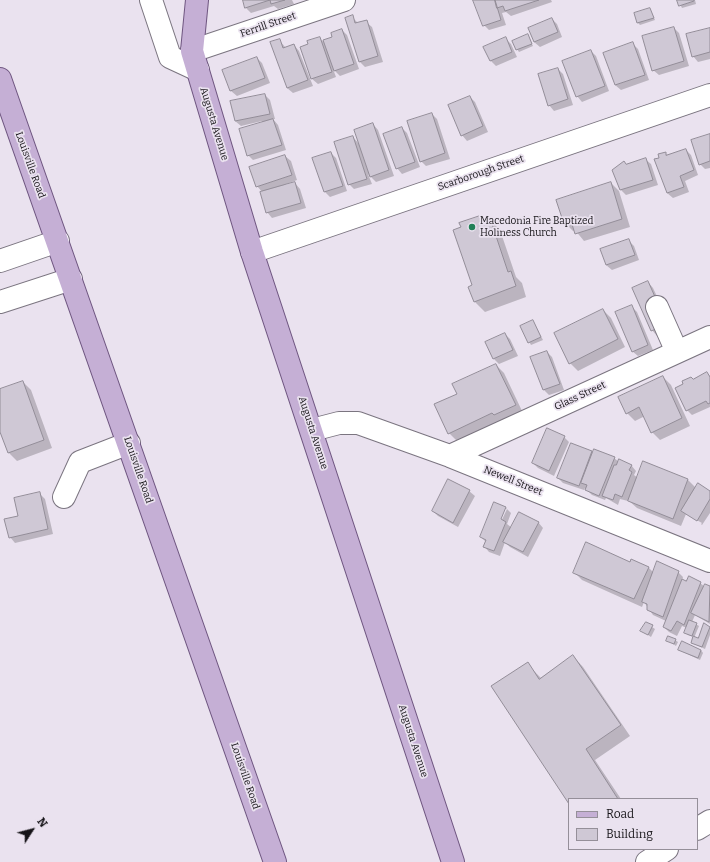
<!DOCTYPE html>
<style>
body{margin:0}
#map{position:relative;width:710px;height:862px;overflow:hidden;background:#eae2ef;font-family:Bitter,serif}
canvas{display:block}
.legend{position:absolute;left:568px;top:798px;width:130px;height:52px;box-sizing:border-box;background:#eae2ef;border:1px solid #958f99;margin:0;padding:5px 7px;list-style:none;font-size:12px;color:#151317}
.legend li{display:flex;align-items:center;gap:8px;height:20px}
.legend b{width:20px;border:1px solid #958f99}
.north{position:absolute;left:12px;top:810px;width:40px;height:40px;-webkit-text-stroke:3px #eae2ef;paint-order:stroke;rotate:54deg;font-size:11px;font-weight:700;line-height:16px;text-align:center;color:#151317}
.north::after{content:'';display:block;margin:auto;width:14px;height:18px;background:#151317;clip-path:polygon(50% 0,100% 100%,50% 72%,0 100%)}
</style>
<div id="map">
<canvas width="710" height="862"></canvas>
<ul class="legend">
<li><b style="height:5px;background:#c5afd5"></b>Road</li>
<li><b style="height:11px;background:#cfc8d5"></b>Building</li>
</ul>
<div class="north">N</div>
</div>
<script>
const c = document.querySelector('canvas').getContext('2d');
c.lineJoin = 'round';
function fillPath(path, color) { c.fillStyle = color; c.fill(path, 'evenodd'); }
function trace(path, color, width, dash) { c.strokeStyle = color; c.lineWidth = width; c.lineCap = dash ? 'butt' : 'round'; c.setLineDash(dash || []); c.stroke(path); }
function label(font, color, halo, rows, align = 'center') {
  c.font = font + ' Bitter,serif'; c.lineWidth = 3.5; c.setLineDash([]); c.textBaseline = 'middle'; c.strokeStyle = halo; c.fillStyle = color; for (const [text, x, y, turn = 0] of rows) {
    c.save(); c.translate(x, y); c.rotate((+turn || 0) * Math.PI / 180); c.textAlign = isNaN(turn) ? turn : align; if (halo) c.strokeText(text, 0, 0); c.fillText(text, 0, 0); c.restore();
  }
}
const shadow = new Path2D(`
 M244,0h48l2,4 -16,5 -4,-3 -23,7 -5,-5z
 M474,0h77l1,2 -41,14 -5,-4 -4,1 4,12 -17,5 -5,-5z
 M678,0h17l1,4 -14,4z
 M650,9l5,11 -15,5 -2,-2z
 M352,17l6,6 8,-1 6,5 11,35 -18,5 -5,-5 -14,-43z
 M552,19l5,5 5,13 -22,10 -6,-5z
 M674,28l5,5 10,33 -30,9 -6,-5z
 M710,29v30l-12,3 -5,-6z
 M342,30l5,5 12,34 -19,7 -7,-7 3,8 -18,7 -6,-5 -3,-34 10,-7 7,6z
 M528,36l5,10 -14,6 -2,-3z
 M506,39l5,5 6,13 -21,9 -5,-5z
 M279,40l7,8 8,-3 5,6 14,35 -20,7 -6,-5z
 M633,44l5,5 11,31 -28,10 -6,-5z
 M591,51l5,5 13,35 -27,11 -5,-6z
 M257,58l5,5 8,20 -33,13 -6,-5 -7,-20z
 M558,69l5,5 10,31 -19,6 -5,-6z
 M265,95l5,5 5,19h-2l5,6 8,25 -33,10 -5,-5 14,-34 -21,5 -6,-5z
 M470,97l5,5 13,30 -21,9 -5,-6z
 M432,114l5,5 13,40 -24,7 -5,-5z
 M373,124l5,6 16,46 -18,6 -8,-8 4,10 -18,5 -5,-5 4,-47 6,7z
 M402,128l5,5 13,34 -18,7 -5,-6z
 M710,135v33l-5,1 -5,-5z
 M686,150l5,5 7,20 -13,6 4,11 -16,6 -6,-5 -11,-33 4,-1 5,-6 3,3z
 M331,153l5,5 11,33 -17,6 -5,-5 -11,-33z
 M285,156l6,5 6,19 -13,5v1l11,-3 5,6 6,19 -34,10 -5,-6 -4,-19 -6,-7z
 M645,159l6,5 7,21 -32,10 -5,-5 -8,-19z
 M611,183l8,8 11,36 -46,14 -9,-11 -2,1 -8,-8z
 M480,217l3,4 6,-2 11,11 16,47 6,6 4,14 -41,15 -10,-10 -5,-15 3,-2z
 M629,241l5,5 5,14 -27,10 -6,-5z
 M648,282l5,6 11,23 3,20 -10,5 -5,-6z
 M632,307l5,5 16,38 -15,6 -6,-5z
 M603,310l8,8 14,29 -47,24 -8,-8z
 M533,321l10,19 -12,5 -10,-19z
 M505,334l5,5 8,17 -19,8 -5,-5z
 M547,352l5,5 12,33 -15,5 -5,-5 -12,-32z
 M496,365l8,8 19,40 -21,10 -2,-2 -43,20 -8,-8 9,-39z
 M707,373l3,3v31l-18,8 -5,-5 6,-30z
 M663,377l8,8 19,41 -30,14 -8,-8 -7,-16 -10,5 -8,-8z
 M23,382l8,8 21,58 -35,13 -8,-8 -9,-24v-39z
 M564,437l5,5 -15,34 -16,-8 -5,-5z
 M592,452l22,6 5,4 12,3 5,6 -2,4 4,3 6,-16 44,18 8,8 14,4v21l-8,12 -1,-1 1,-1 -16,-9 -5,12 -44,-18 -9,-8v1l-8,-2 -2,6 -12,-7 -1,2 -13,-5 -7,-7 -1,2 -21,-7 -5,-5z
 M469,491l6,5 -17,31 -20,-11 -5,-5z
 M39,493l6,6 8,35 -38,9 -5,-6 9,-21z
 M495,503l11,5 5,5 -4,11 5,4 26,-6 5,6 -15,29 -18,-10 -5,-5 -5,14 -11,-4 -5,-6 2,-4 -5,-5zM505,509h2l-7,15h-2z
 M631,563l17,4 6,6 24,-1 5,5 -1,3 18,3 5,4 1,-2 4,2v37l-15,-9 -3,7 7,4 -5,12 5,2 5,-15 6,2v8l-5,14 -13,-6 2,-6 -6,-2 -3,-3 2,-4 -5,-2 -5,10 -8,-4 -5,-5 2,-6 -13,-6 -9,-13 -2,5 -60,-27 -8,-8z
 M646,623l9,6 -4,8 -9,-6z
 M667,640h8l3,2 -2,4z
 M679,650h22l2,3 -3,7z
 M573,656l10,11 47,69 -35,24 26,39h-52v3l-42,-138 14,14z`);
const building = new Path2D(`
 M243,0h42l-14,4 -1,-4 -25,8z
 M473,0h22l6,20 -18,6z
 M495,0h44l-34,11 -2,-5 -6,2z
 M677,0h17v1l-15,5z
 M650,8l4,10 -17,5 -3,-10z
 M353,15l2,8 12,-3 11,36 -19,6 -14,-44z
 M552,18l6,14 -24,10 -6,-14z
 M674,27l10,34 -32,10 -10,-35z
 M710,28v24l-18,5 -6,-23z
 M342,29l12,35 -20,7 -11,-31 9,-3 -1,-4z
 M528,34l4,10 -16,6 -4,-9z
 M320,37l12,35 -21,7 -11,-32 8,-3 -1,-3z
 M506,37l6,15 -22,9 -7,-14z
 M280,39l3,9 11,-4 14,36 -21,8 -17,-46z
 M633,42l12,33 -30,10 -12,-32z
 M591,50l14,36 -29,11 -14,-36z
 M257,57l8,21 -35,13 -8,-21z
 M558,68l10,31 -20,7 -10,-32z
 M265,94l5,20 -35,7 -5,-20z
 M470,96l13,30 -22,10 -13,-31z
 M432,113l13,40 -25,9 -13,-41z
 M273,119l9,26 -35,11 -8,-27z
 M373,123l16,47 -19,7 -16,-47z
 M402,127l13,35 -19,7 -13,-35z
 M710,134v27l-11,4 -8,-25z
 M353,136l14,43 -19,6 -14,-43z
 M686,149l8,21 -14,6 4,11 -17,6 -13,-34 5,-1 -1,-4 8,-2v3z
 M331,152l12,34 -19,6 -12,-34z
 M285,155l7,20 -36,12 -7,-20z
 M646,158l7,22 -33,10 -8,-20 12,-9 2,3z
 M295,182l6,21 -35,10 -6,-21z
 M611,182l11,37 -47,15 -4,-13 -7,3 -8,-24z
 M480,216l2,5 8,-3 18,54 3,-1 5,15 -42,16 -6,-15 4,-2 -19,-55 8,-3 -2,-4z
 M629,239l6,16 -29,10 -6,-16z
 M648,281l11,25 4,20 -12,5 -19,-43z
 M632,305l16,40 -16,7 -17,-40z
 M603,309l15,30 -49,25 -15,-31z
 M533,320l8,17 -13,6 -8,-17z
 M505,333l8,17 -20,9 -8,-17z
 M547,351l13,33 -17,6 -13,-33z
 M496,364l20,41 -22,10 -2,-2 -44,21 -14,-30 23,-10 -5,-10z
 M707,372l3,5v26l-2,1 -2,-3 -20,10 -11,-23 8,-4 -1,-3 9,-4 2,2z
 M663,376l19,42 -31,15 -12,-26 -13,7 -8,-17z
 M23,381l21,59 -36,13 -8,-21v-43z
 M547,428l18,8 -16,35 -17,-8z
 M571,443l21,8 -13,35 -22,-8z
 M594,449l21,8 -16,39 -14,-6 2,-5 -6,-2z
 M619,459l13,6 -3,5 3,2 -10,25 -7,-3 -2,6 -11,-4 12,-31h2z
 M643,461l45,18 -15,40 -45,-18z
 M448,479l22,11 -17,33 -21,-12z
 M698,483l12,8v8l-13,22 -16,-10z
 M40,492l8,37 -39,9 -5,-19 14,-3 -4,-18z
 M494,502l12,5 -5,12 5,3 -12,29 -11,-4 3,-7 -6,-3z
 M519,512l20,10 -16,30 -20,-10z
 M586,542l44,20 1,-3 18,8 -15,32 -61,-26z
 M657,561l22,10 -16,46 -16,-7v-6l-5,-2z
 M689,576l12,6 -17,43 -7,-4 -6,10 -8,-4 19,-48 4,2z
 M705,584l5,2 -1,36 -18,-9z
 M689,620l8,3 -5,13 -8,-3z
 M646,622l7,3 -5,10 -8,-4z
 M704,623l6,4 -8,20 -11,-4 2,-7 5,2z
 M668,636l8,3 -2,5 -8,-3z
 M682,641l19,9 -3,8 -20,-8z
 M573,655l48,70 -35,24 32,50h-49v5l-78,-118 37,-24 11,17z`);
const minor = new Path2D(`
 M151,0l19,57 28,13
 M192,51l152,-51
 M252,252l458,-157
 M0,261l58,-20
 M0,302l71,-23
 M657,307l20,45
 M312,430l27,-7h19l92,33 260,105
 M450,456l260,-119
 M64,497l16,-35 49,-19
 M697,829l13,-8
 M647,862l20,-13`);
const major = new Path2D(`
 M197,0l-5,51 60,201 201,610
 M0,79l275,783`);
const markers = [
 [472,227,4,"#218057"]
];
const streetNames = [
 ["Ferrill Street",268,25,-19],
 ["Augusta Avenue",214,124,73],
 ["Louisville Road",30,165,70],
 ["Scarborough Street",481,173,-19],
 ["Glass Street",580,396,-25],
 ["Augusta Avenue",313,433,72],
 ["Louisville Road",138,470,71],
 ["Newell Street",513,481,22],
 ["Augusta Avenue",413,741,72],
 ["Louisville Road",245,776,71]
];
const poiNames = [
 ["Macedonia Fire Baptized",480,221],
 ["Holiness Church",480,233]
];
fillPath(shadow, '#0003');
fillPath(building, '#cfc8d5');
trace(building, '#938d98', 1);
trace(minor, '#7b7580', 24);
trace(major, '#6f5680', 24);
trace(minor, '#fff', 22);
trace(major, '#c5afd5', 22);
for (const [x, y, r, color] of markers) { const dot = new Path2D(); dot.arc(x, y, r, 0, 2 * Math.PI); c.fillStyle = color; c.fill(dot); trace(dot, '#eae2ef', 1.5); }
label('10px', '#151317', '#eae2ef', streetNames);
label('10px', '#151317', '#eae2ef', poiNames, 'left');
</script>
